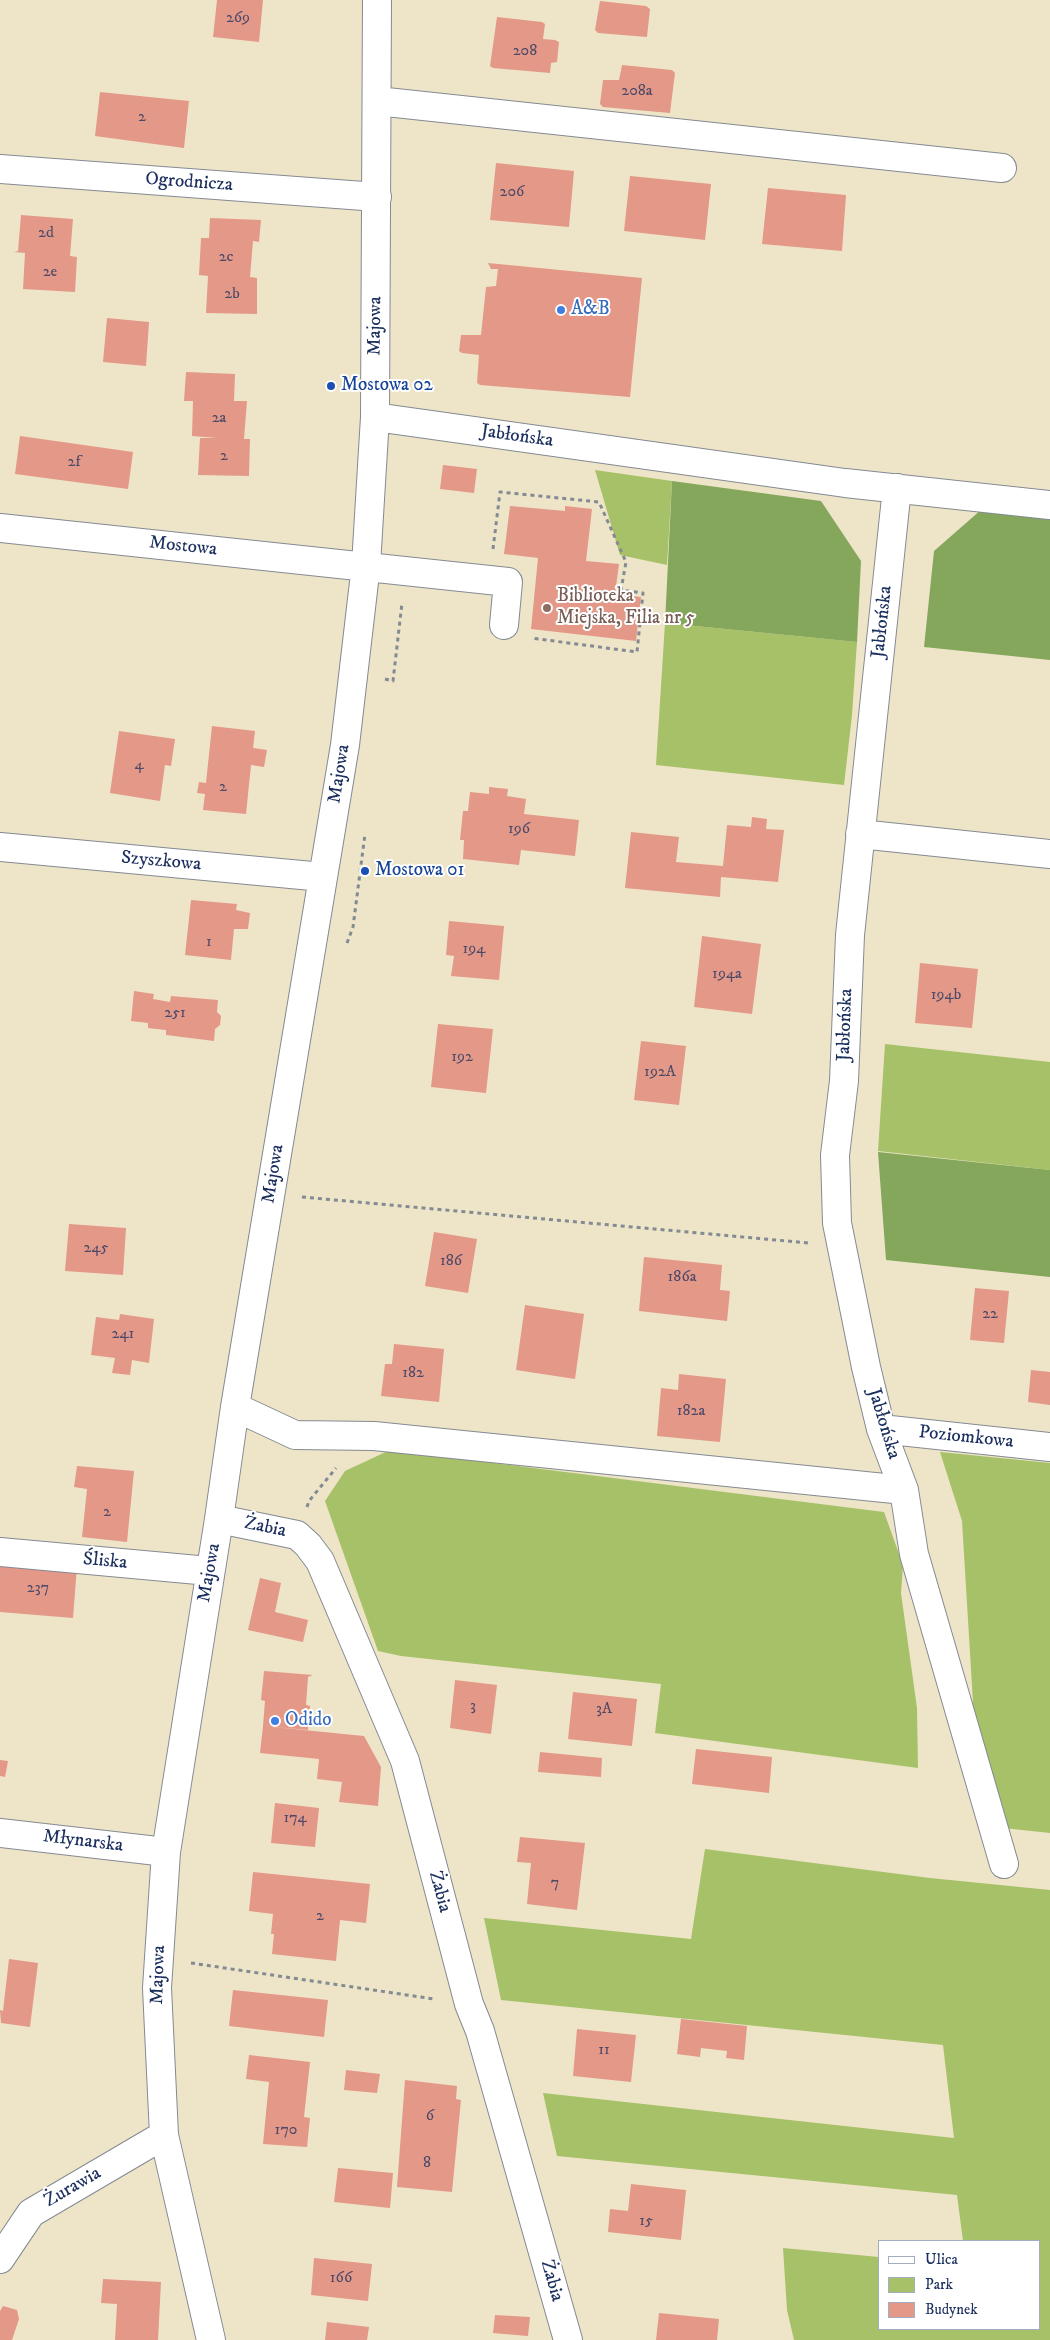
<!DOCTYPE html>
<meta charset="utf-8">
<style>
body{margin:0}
#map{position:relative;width:1050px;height:2340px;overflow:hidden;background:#eee5c8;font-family:"IM FELL DW Pica",serif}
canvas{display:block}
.legend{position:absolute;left:878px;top:2240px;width:162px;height:90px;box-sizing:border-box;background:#fff;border:1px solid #a4acbf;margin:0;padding:6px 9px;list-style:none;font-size:15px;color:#1b2f5e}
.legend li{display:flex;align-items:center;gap:10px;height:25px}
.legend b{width:25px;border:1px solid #a4acbf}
</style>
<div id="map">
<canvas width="1050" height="2340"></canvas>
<ul class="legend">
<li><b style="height:6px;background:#fff"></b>Ulica</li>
<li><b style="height:14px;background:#a6c167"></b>Park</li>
<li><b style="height:14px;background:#e39888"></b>Budynek</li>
</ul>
</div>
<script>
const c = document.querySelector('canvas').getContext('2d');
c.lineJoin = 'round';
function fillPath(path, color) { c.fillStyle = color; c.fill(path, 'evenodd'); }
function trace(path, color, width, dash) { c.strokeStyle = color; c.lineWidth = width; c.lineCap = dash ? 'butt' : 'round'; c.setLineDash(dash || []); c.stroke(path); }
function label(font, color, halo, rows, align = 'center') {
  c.font = font + ' "IM FELL DW Pica",serif'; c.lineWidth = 4; c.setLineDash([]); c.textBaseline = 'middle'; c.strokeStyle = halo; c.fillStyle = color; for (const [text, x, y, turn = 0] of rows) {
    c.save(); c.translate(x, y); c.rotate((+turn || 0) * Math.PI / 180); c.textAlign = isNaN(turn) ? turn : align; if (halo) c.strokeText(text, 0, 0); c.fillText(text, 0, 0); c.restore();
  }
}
const green = new Path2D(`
 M595,470l77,11 -5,84 -47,-10z
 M665,623l192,19 -5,73 -8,70 -188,-20z
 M885,1044l165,18v108l-172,-19z
 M390,1450l494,62 19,53 -2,28 16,115 1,60 -263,-35 6,-49 -260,-28 -23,-5 -53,-150 20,-30z
 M940,1452l110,11v370l-47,-5 -29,-109 -12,-198z
 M705,1849l225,29 120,12v450h-256l-7,-30 -4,-62 96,9v72h160v-88h-76l-6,-46 -400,-39 -14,-63 411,45 -11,-93 -442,-45 -17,-82 207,21z`);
const forest = new Path2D(`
 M672,481l149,20 40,60 -4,81 -192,-19z
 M982,509l68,9v142l-126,-13 10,-96z
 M878,1152l172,18v107l-164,-17z`);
const building = new Path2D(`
 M217,0h46l-4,42 -46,-5z
 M600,1l46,5 4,3 -3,28 -49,-4 -3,-3z
 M497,17l45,5 3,2 -2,15 12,1 4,2 -2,20 -6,1 -1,10 -57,-5 -3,-2z
 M622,65l50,5 3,3 -5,40 -67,-6 -3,-3 3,-24h16z
 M100,92l89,9 -5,47 -89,-12z
 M496,163l78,8 -5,56 -79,-7z
 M630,176l81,8 -6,56 -81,-9z
 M768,188l78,7 -4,56 -80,-7z
 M21,215l52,4 -3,37 7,1 -2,35 -52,-3 2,-36 -11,-1 4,-1z
 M210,218l51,2 -2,22 -6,-1 -3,36 7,1v36l-51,-1 2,-37 -9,-1 2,-37h8z
 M488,263l154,15 -12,119 -150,-12 -3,-2 2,-28 -17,-2 -3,-2 2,-16h20l5,-48 10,-1 2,-17h-7z
 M107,318l42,4 -3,44 -43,-4z
 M186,372l49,2 -1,27h13l-3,38h6l-1,37 -51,-1 2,-37h17l-25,-2 1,-35h-9z
 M20,436l113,16 -5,37 -113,-15z
 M443,465l34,4 -3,24 -34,-4z
 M510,506l55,5v-5l27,3 -6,52 33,3 -4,30 26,3 -5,44 -105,-12 7,-71 -34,-4z
 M212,726l43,5 -2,17 14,2 -3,17 -13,-2 -5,49 -43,-4 2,-16 -8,-1 2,-11 7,1z
 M119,731l56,8 -4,27 -6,-1 -5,36 -50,-8z
 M489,787l19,2 -1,7 19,3 -2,15 55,6 -4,36 -54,-6 -2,15 -56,-6 1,-19h-4l3,-29h5l2,-19 19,2z
 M752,817l15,2 -1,10 18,1 -6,52 -57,-5 -1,20 -95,-9 6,-56 48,5 -3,25 47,4 4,-41 24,2z
 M191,900l46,4 -1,6 14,3 -2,16h-14l-3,31 -46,-5z
 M449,921l55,5 -5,54 -48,-4 3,-20 -8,-1z
 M702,936l59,8 -9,70 -58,-7z
 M920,963l58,6 -6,59 -57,-5z
 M134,991l20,3 -1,5 17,3 1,-6 47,4 -1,12 4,4 -1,9 -5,4 -1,12 -48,-6v-5l-18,-2v-5l-17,-2z
 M438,1024l55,5 -7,64 -55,-6z
 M641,1041l45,5 -7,59 -45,-5z
 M69,1224l57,4 -3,47 -58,-4z
 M434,1232l43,7 -9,54 -43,-7z
 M644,1257l78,8 -2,25 10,1 -3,30 -88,-10z
 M975,1288l34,3 -5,52 -34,-3z
 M525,1305l59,9 -9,65 -59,-9z
 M120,1314l34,5 -5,44 -17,-3 -2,15 -18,-2 3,-15 -24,-3 5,-38 23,3z
 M394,1344l50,5 -5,53 -58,-6 4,-32h7z
 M1031,1370l19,2v33l-22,-3z
 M679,1374l47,5 -6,63 -63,-6 4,-48 17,2z
 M77,1466l57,5 -7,71 -45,-5 5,-48 -13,-2z
 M0,1561l77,5 -4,52 -73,-6z
 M260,1578l21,5 -6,29 33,8 -5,22 -55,-12z
 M264,1671l49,4 -5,2 -2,28 4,1 -2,24 -45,-4 2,-25 -4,-1z
 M455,1680l42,5 -6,49 -41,-6z
 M573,1692l64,7 -5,47 -64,-7z
 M263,1726l101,10 17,31 -3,39 -39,-4 3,-20 -25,-3 2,-20 -59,-6z
 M696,1749l76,8 -3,36 -77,-9z
 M540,1752l62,6 -1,19 -63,-5z
 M0,1760l8,1 -3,16 -5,-1z
 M275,1803l44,5 -4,39 -44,-4z
 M520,1837l65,6 -8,67 -50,-6 4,-41 -14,-1z
 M253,1872l117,12 -4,39 -26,-3 -4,41 -64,-7 2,-20h-3l2,-20 -24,-3z
 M9,1959l29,4 -8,64 -29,-4 -1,-13 3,1z
 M233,1990l95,10 -4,37 -95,-11z
 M681,2019l66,7 -3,34 -18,-2 1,-7 -26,-3 -1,9 -23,-3z
 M577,2029l59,6 -5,47 -58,-6z
 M249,2055l61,7 -6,55 6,1 -3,29 -44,-3 6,-62 -23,-3z
 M346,2070l34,4 -3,19 -33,-3z
 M405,2080l52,6 -1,13 5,1 -9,92 -55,-5z
 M338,2168l55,5 -3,35 -56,-6z
 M631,2184l55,6 -5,50 -73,-8 2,-23 18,2z
 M314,2258l58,6 -4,37 -57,-6z
 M103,2279l58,3 -3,58h-43l2,-36 -16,-1z
 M3,2306l14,4 2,9 -7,21h-12v-29z
 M659,2313l60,6 -2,21h-61z
 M495,2315l35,2 -2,19 -35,-3z
 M327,2322l42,5 -2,13h-42z`);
const path = new Path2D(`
 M493,549l7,-57 99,10 27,60 -5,28 22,3 -6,59 -106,-14
 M385,679l8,2 9,-78
 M347,943l6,-16 12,-93
 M302,1197l507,46
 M307,1507l2,-6 27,-33
 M191,1963l243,36`);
const minor = new Path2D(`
 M377,101l625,67
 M0,169l377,28
 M375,417l470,66 205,22
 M897,488l-47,447 -6,146 -9,74 2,68 29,144 15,62 23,61 10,64 90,310
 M0,528l508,54 -4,43
 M860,834l190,20
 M0,847l323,30
 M235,1407l60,28 79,1 530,54
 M881,1429l169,18
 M219,1519l78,16 11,10 12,16 85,200 64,243 11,27 88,309
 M0,1552l209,19
 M0,1833l166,19
 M0,2259l31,-46 133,-78
 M211,2340l-47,-205 -7,-147 9,-136 53,-333 16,-112 110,-662 21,-180 9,-148 2,-417`);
const markers = [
 [561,310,5,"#3f7fe0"],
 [331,386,5,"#1a4fb4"],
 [547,608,5,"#8d6e63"],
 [365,871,5,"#1a4fb4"],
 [275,1721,5,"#3f7fe0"]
];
const numberNames = [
 ["269",238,19],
 ["208",525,52],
 ["208a",637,92],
 ["2",142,118],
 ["206",512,193],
 ["2d",46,234],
 ["2c",226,258],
 ["2e",50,273],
 ["2b",232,295],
 ["2a",219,419],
 ["2",224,457],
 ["2f",74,463],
 ["4",139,766],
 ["2",223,788],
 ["196",519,830],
 ["1",209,943],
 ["194",474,950],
 ["194a",727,975],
 ["194b",946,996],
 ["251",175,1014],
 ["192",462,1058],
 ["192A",660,1073],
 ["245",96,1249],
 ["186",451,1262],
 ["186a",682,1278],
 ["22",990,1315],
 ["241",123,1335],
 ["182",413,1374],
 ["182a",691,1412],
 ["2",107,1513],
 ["237",38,1589],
 ["3",473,1707],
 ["3A",604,1710],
 ["174",295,1819],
 ["7",555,1884],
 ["2",320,1917],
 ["11",604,2051],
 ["6",430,2117],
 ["170",286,2131],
 ["8",427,2164],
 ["15",646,2222],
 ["166",341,2279]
];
const streetNames = [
 ["Ogrodnicza",189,183,4],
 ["Majowa",376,326,-89],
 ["Jabłońska",517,437,8],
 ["Mostowa",183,547,6],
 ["Jabłońska",883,622,-84],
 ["Majowa",340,774,-81],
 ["Szyszkowa",161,862,5],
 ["Jabłońska",846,1025,-88],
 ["Majowa",274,1174,-81],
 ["Jabłońska",883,1424,73],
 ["Poziomkowa",966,1438,6],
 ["Żabia",265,1528,12],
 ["Śliska",105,1562,5],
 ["Majowa",210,1573,-80],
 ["Młynarska",83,1842,7],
 ["Żabia",439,1892,75],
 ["Majowa",159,1975,-88],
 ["Żurawia",73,2188,-30],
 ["Żabia",551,2281,74]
];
const shopNames = [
 ["A&B",571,310],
 ["Odido",285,1721]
];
const transitNames = [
 ["Mostowa 02",341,386],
 ["Mostowa 01",375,871]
];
const educationNames = [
 ["Biblioteka",557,597],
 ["Miejska, Filia nr 5",557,619]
];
fillPath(green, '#a6c167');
fillPath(forest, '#84a75c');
fillPath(building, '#e39888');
trace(minor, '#848a93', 30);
trace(path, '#848a93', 3, [4, 4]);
trace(minor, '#fff', 28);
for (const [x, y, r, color] of markers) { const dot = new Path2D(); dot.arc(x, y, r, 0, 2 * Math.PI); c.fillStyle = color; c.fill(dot); trace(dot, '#fff', 2); }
label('16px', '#4d4968', null, numberNames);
label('19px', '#1b2f5e', '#fff', streetNames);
label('19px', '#366cbe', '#fff', shopNames, 'left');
label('19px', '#164399', '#fff', transitNames, 'left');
label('19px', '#785e54', '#fff', educationNames, 'left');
</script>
